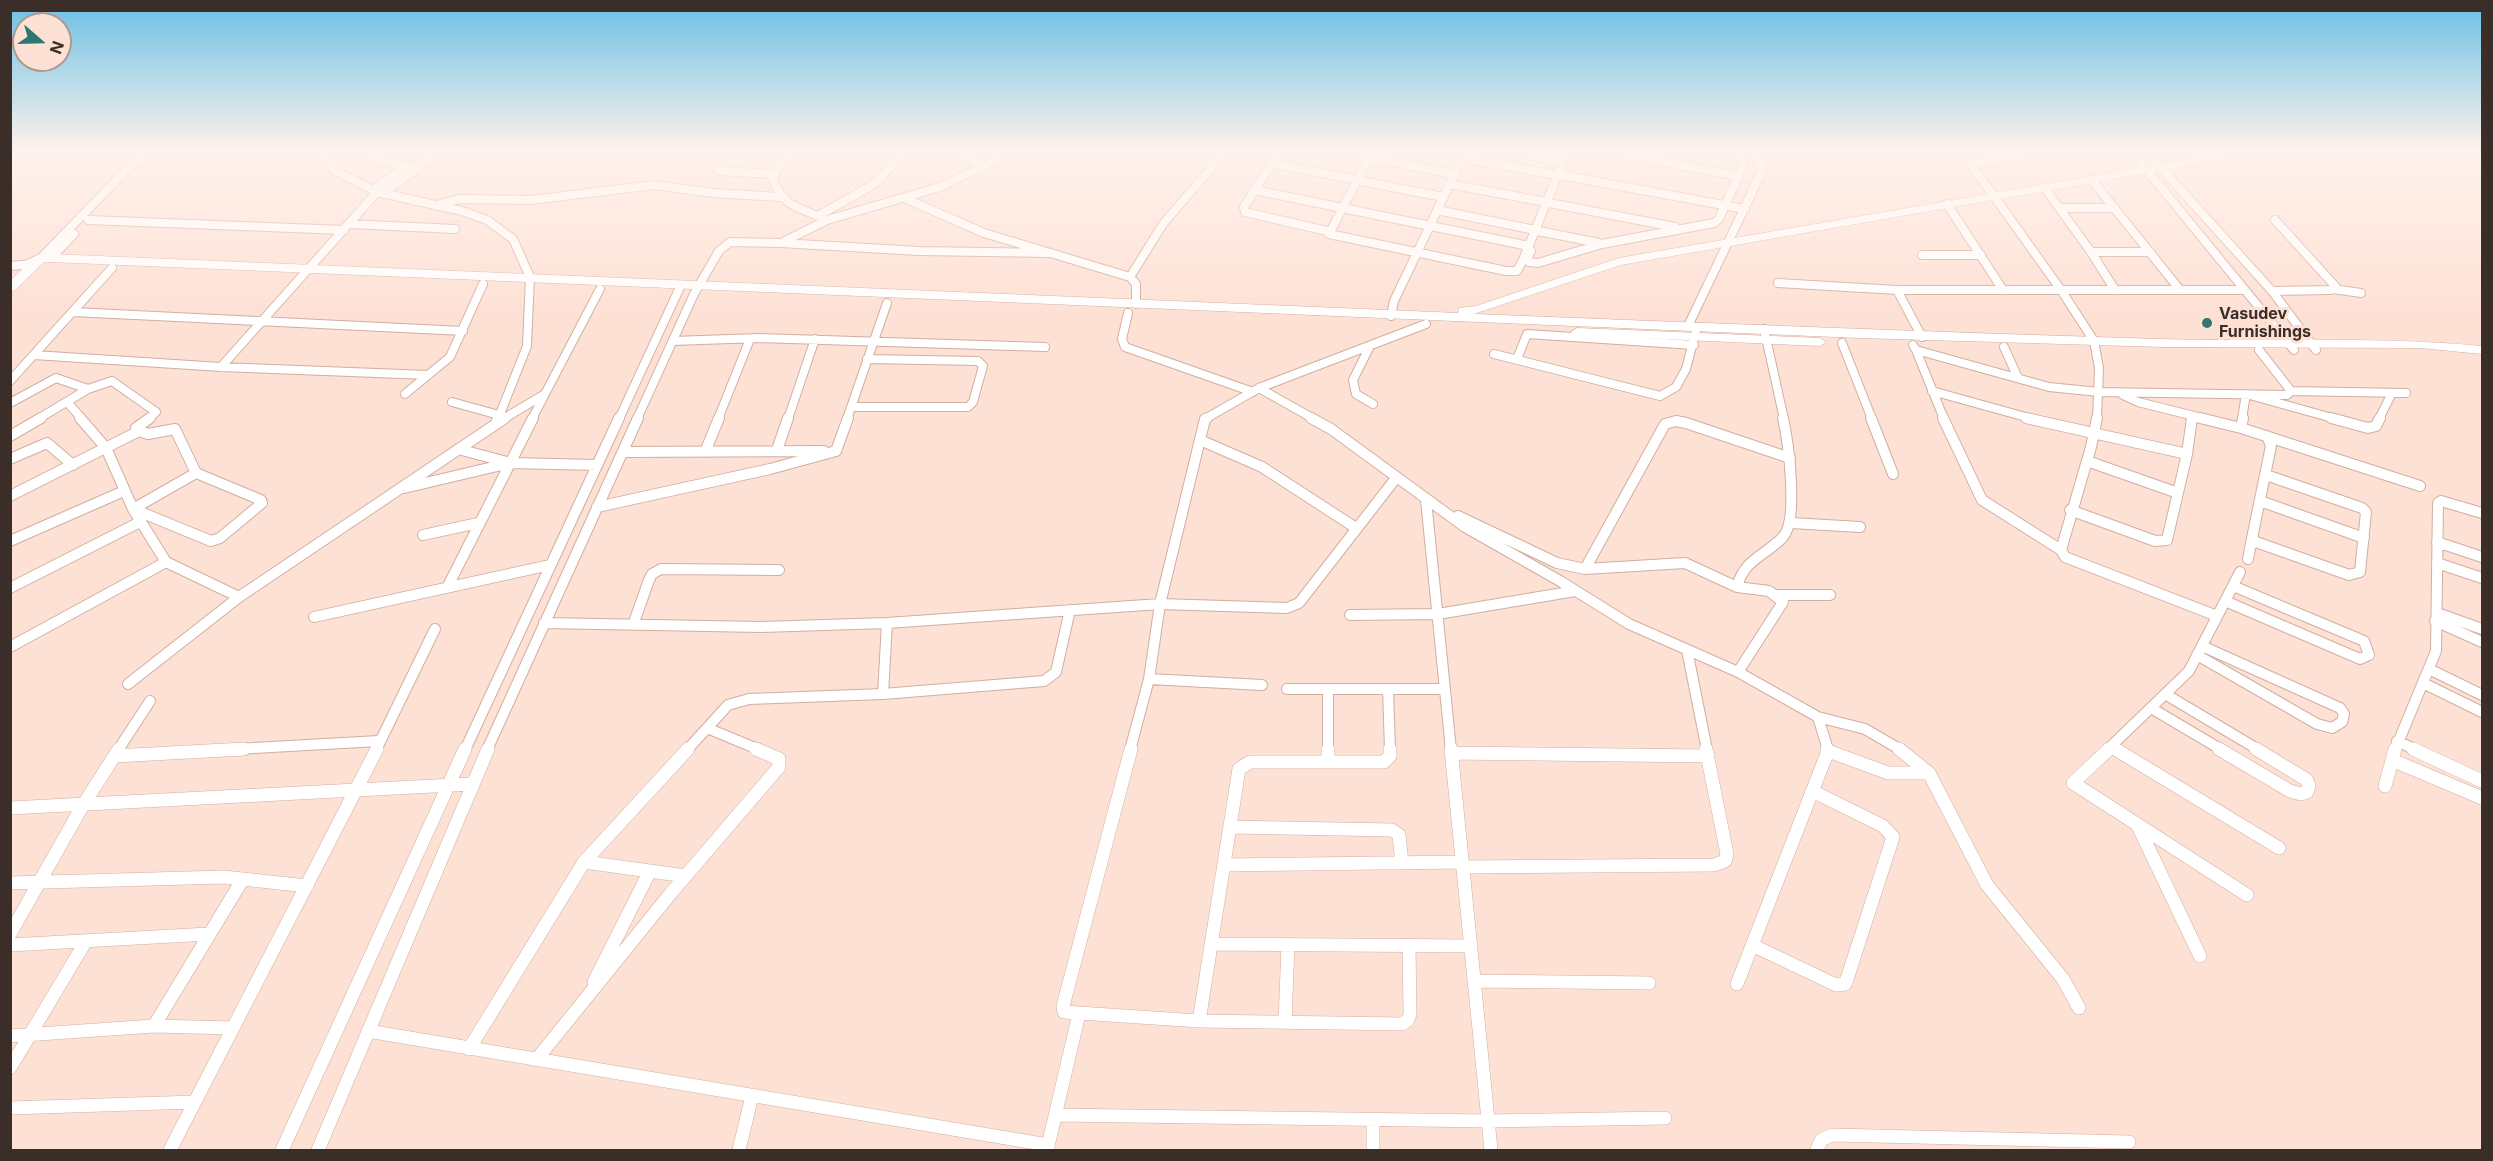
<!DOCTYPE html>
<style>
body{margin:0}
#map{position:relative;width:2493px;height:1161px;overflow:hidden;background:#fee1d5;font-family:Inter,sans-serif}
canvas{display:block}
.frame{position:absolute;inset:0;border:12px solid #3b2d27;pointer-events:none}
.north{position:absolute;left:12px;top:12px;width:60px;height:60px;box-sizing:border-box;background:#fee1d5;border:2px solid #b0998f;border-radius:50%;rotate:110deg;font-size:16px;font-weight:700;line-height:24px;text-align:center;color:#3b2d27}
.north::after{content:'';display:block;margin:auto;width:21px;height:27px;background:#2f7771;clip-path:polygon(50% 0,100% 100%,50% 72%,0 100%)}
</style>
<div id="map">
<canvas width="2493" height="1161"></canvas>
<div class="frame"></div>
<div class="north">N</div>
</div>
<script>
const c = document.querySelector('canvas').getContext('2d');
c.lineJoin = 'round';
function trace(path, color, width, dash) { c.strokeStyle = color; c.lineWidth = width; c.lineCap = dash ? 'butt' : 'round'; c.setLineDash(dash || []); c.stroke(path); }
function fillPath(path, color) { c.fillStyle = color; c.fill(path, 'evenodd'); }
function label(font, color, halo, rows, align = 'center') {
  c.font = font + ' Inter,sans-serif'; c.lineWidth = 6; c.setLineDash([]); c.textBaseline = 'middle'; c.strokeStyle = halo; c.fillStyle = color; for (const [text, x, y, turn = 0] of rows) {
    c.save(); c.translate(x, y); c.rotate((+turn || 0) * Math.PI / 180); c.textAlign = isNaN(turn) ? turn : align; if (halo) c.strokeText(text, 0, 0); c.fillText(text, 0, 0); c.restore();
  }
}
const streetFar2 = new Path2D(`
 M121,152l20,6
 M320,152l15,19 42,21 85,19 25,9 26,19 17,38 -3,69 -29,73
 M350,152l66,17
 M795,152l-18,16 -4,11c12,30 25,27 51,40
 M956,152l27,15
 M1279,152l-35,55 1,5 86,20
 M1342,152l112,22
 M1372,152l-43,82 177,37h11l6,-11 44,-108
 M1511,152l52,10
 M1608,152l131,24
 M1967,152l-1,5 95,133 33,51 5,27 -2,51
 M2132,152l162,198
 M1462,158l95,17
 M2153,159l119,132 44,59
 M1271,163l172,34
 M1971,164l72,-12
 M719,171l56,3
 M1560,175l185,34
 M2091,179l89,111
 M1449,184l97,18
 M2044,187l47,65 24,38
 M373,190l33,-24
 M1254,190l275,56
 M383,193l57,-41
 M904,198l80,35 146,44 6,7v20
 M1549,203l126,24
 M1947,204l56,86
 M437,205l22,-6 72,1 123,-15 59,8 66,4
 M2061,208h54
 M1437,210l98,20
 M818,216l58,-33 28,-31
 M88,220l256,10
 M350,224l105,5
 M1538,231l61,12
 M781,243l138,8 132,2
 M1531,251l-4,8 2,3 9,1 64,-19 112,-21 5,-4 25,-55 -10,-12
 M2091,252h59
 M1922,255h59
 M51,258l23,-24
 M28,264l13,-6 89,-92 23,-14
 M10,266l24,-2
 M1130,277l33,-53 62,-72
 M1778,283l119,7h347
 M2333,289l28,4
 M1897,290l25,47
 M2272,291l59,-1 5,-3 -61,-67
 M73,312l390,19
 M1128,313l-6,26 3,8 128,45
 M1391,316l3,-15 71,-149
 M1688,326l76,-159 -14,-15
 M1764,329l20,90
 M673,341l86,-3 286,9
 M1842,343l30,76
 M1913,345l3,5 133,37 50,5 188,3 4,-4 115,2
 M1370,346l-17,34 3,14 17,10
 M2004,347l14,31
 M1916,350l28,69
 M2259,350l32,41
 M1494,354l166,42 16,-9 10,-18 11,-42
 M34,355l187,12 207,8
 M1517,359l10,-25 167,11
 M221,367l156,-175
 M10,381l102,-113
 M1259,388l55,31
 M1932,391l101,28
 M405,394l45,-37 33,-73
 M2123,395l15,7 68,17
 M452,402l47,13
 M10,403l46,-25 32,11
 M68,403l14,16
 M851,407h117l5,-5 10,-36 -5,-5 -111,-2
 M38,419l50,-30 24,-8 44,31 -8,7
 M503,419l42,-25 55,-105
 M532,419l13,-25
 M619,419l62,-134
 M637,419l57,-125 25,-43 11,-9 51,1 46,-23 116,-34 68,-34
 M718,419l32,-80
 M788,419l27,-80
 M847,419l40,-116
 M1205,419l54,-31 167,-64
 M2192,419v-3
 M2242,419l4,-25 90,25
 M2379,419l13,-26`);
const streetFar1 = new Path2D(`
 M80,418l26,30 27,61 33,53 73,35
 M1311,418l20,11 134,98 95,54 69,43 109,48 80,45
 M1871,418l22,56
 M1943,418l39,82 79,50 4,7 152,59
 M2026,418l161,36
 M2200,418l41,10 179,58
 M2331,418l37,10 8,-2 4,-8
 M496,423l2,-5
 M2241,428l2,-10
 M139,431l-3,-3 14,-10
 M10,436l31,-18
 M1200,440l62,27 94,61
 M458,449l49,13
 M777,450l11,-32
 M836,451l12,-33
 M623,452l201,-1
 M705,452l14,-34
 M10,459l37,-16 26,22
 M2087,461l91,32
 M196,473l65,27 1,3 -42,35 -9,3 -78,-32z
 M2266,475l96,33 4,4 -6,60 -11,3 -93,-33 -4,-4 19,-92 -4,-10
 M404,488l106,-25 87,2
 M10,496l129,-65 9,3 27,-5 21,44
 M1426,500l25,250
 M2260,501l104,37
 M597,507l173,-38 66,-18
 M2070,510l85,31 12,-1 20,-86 5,-36
 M1458,516l99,47 28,6 100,-6 52,24
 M1791,523l69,4
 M423,535l55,-12
 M10,541l114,-50
 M2437,542l45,15
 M2061,550l30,-103 6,-29
 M2248,559l4,-21
 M2437,563l45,15
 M1585,569l80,-145 11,-3 10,2 104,35
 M448,586l85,-168
 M10,588l130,-66
 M1778,595h52
 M2225,601l135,58 9,-4 -5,-14 -131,-55
 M2437,613l45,16
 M1350,615l88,-1 137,-23
 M314,617l236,-52
 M2435,621l47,21
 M544,623l217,4 126,-4 273,-19 127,4 12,-5 97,-125
 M633,625l16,-45 3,-6 9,-5 118,1
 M10,647l156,-85
 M1687,650l20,100
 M2197,655l120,69 15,4 10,-6 2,-8 -4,-6 -138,-62
 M2429,669l53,26
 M1738,672l45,-70 -14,-11 -32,-4c7,-28 28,-31 46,-50 16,-18 5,-96 0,-119
 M1149,679l113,6
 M2423,683l59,29
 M128,684l111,-87 266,-179
 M1287,689h158
 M1328,689v61
 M1388,689l2,61
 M883,694l4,-71
 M2165,694l94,56
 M2151,708l71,42
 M1818,717l47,12 36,21
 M1818,717l10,33
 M707,728l53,22
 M2397,741l19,9
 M2112,747l5,3
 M118,750l32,-49
 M218,750l161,-9
 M376,750l59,-121
 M465,750l154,-332
 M487,750l151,-332
 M687,750l41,-45 21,-6 134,-5 161,-13 12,-9 14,-62
 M1130,750l19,-71 11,-75 45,-185 2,-1
 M2107,750l82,-79 51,-99
 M2395,750l41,-99 2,-148 3,-2 41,12`);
const street = new Path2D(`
 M1131,749l-68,257 1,6 135,9 203,3 6,-4 2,-6 -1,-68
 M1328,749v13
 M1451,749l40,401
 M1827,749l1,2 60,22h41l-30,-24
 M2109,749l-36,34 174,112
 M2115,749l164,99
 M2219,749l71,42 11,3 6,-2 2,-6 -2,-6 -51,-31
 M2413,749l69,32
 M1451,753l257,3
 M114,756l130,-7
 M2392,760l90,38
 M1929,773l58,112 76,94 16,29
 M2385,786l10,-37
 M10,808l462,-24
 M2138,826l62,130
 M1230,827l162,3 7,5 3,28
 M584,862l104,-113
 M1224,865l238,-3
 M1463,867l251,-2 11,-4 2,-7 -21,-105
 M10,883l214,-6 83,9
 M10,934l73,-129 36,-56
 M1211,944l260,2
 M10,945l199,-11
 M1752,945l84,40 9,-1 2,-5 46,-142 -10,-11 -71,-35
 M1476,981l173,2
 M594,982l56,-111
 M1737,984l91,-233
 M1199,1021l40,-252 11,-7h134l6,-6v-7
 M1285,1022l3,-77
 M154,1026l89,-147
 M368,1031l680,114
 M10,1036l144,-10 79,2
 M469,1049l115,-187 102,14
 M536,1060l135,-167 108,-126v-8l-23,-10
 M10,1068l76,-127
 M10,1108l185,-6
 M1056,1115l432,6 177,-3
 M1373,1120v30
 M170,1150l207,-401
 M282,1150l183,-401
 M318,1150l170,-401
 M739,1150l13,-54
 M1047,1150l32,-136
 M1817,1150l4,-10 11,-5 297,7`);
const secondary = new Path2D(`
 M2232,152h24l-5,3 -630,110 -147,49c228,9 456,18 684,25 108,3 216,-3 324,7v8l-62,-6 -257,-1 -303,-9 -1809,-76h-7l-30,29 -4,1v-11l27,-26 14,-1 1407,59 1,-5 17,-2 143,-48z
 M1577,328l243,10 6,4 -6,4 -247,-11 -2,-3z`);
const markers = [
 [2207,323,6,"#2f7771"]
];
const poiNames = [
 ["Vasudev",2219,314],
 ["Furnishings",2219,332]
];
trace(streetFar2, '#d1aea0', 10);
trace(streetFar1, '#d1aea0', 12);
trace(street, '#d1aea0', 14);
trace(secondary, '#d1aea0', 1);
trace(streetFar2, '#fff', 8);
trace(streetFar1, '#fff', 10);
trace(street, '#fff', 13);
fillPath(secondary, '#fff');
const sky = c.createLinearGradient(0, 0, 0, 315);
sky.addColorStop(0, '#6ac0e5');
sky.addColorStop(0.48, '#fff2ec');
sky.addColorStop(1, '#fff2ec00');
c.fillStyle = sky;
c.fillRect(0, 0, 2493, 315);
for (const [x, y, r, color] of markers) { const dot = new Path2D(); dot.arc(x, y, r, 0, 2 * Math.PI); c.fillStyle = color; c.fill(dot); trace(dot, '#fee1d5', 2); }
label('bold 16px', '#3b2d27', '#fee1d5', poiNames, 'left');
</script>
